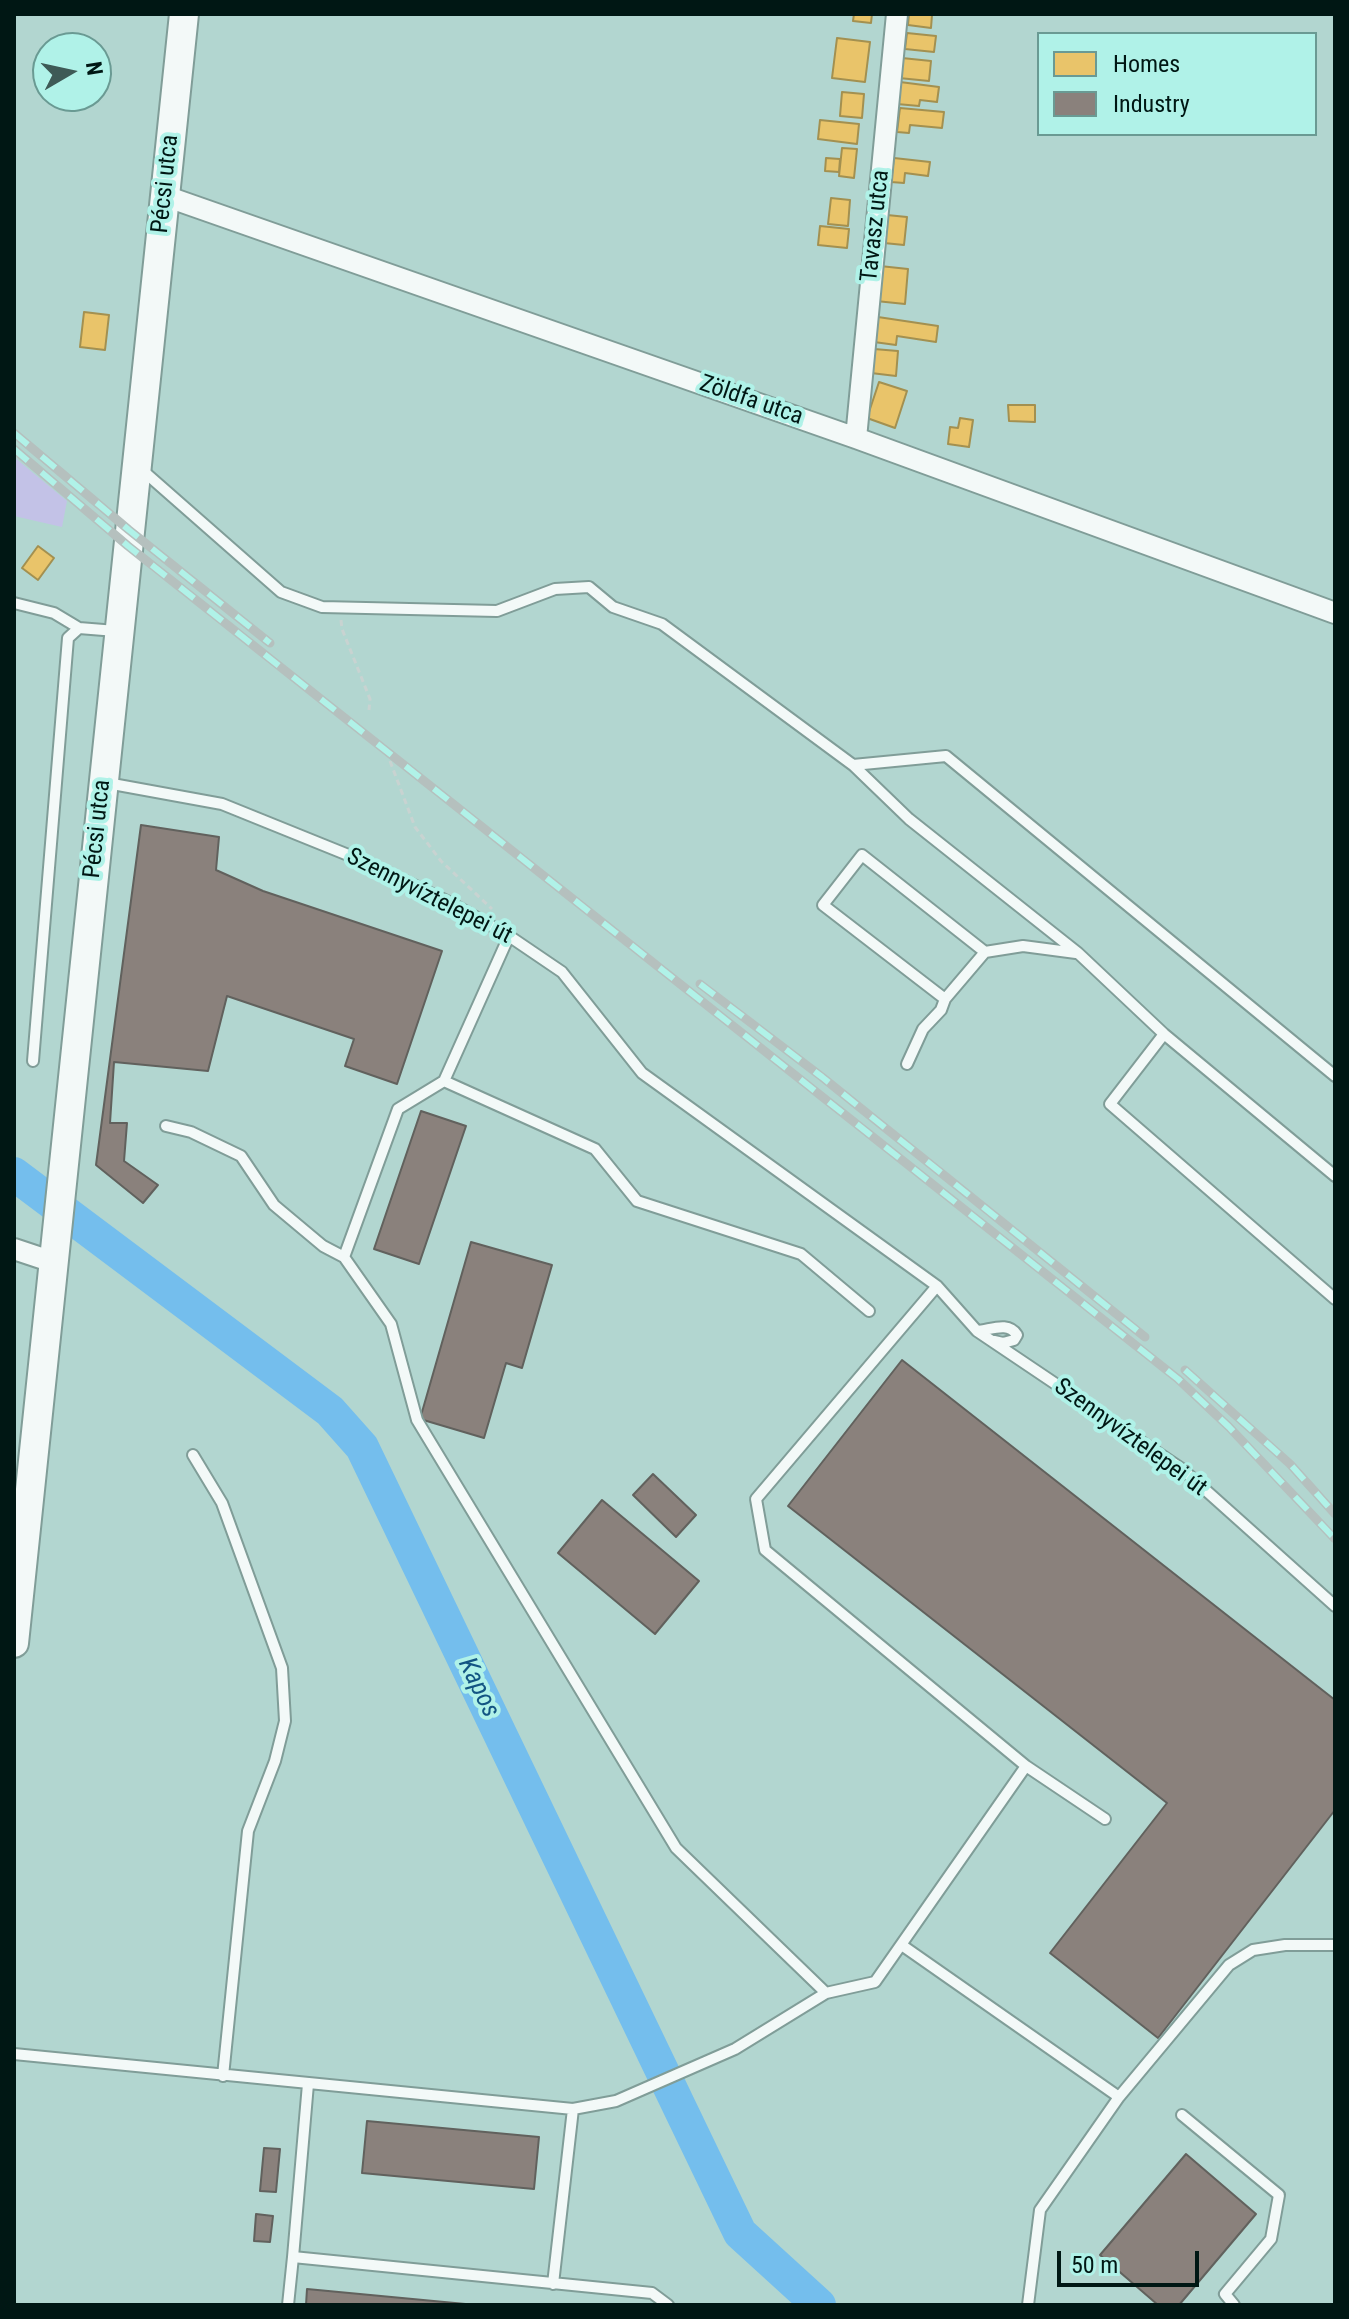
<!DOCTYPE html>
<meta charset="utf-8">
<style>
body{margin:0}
#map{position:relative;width:1349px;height:2319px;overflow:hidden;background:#b2d6d0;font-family:"Roboto Condensed",sans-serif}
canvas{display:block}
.frame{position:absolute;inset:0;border:16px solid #001714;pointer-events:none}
.legend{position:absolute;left:1037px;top:32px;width:280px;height:104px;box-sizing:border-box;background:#b0f2e8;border:2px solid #6a9a93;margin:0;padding:10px 14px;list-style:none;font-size:24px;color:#001714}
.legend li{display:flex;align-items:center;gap:16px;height:40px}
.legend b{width:40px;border:2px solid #6a9a93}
.north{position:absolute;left:32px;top:32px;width:80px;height:80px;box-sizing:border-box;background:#b0f2e8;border:2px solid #6a9a93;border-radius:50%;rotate:81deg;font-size:22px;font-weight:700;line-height:32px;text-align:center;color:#001714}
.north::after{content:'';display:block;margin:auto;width:28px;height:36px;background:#3e5a56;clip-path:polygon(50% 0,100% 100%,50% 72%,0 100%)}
.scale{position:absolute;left:1057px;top:2251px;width:142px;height:36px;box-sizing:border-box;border:4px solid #001714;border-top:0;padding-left:10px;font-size:24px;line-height:28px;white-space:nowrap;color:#001714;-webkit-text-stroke:6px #b0f2e8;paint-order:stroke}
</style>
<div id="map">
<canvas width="1349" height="2319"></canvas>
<div class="frame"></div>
<ul class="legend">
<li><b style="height:22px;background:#e9c46a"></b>Homes</li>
<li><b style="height:22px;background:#8a817c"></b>Industry</li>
</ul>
<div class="north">N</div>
<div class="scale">50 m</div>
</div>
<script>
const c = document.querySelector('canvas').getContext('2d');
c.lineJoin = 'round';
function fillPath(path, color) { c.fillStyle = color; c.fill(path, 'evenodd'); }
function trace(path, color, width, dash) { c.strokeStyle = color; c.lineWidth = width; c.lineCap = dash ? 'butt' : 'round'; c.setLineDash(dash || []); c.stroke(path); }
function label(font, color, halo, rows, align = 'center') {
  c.font = font + ' "Roboto Condensed",sans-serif'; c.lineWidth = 8; c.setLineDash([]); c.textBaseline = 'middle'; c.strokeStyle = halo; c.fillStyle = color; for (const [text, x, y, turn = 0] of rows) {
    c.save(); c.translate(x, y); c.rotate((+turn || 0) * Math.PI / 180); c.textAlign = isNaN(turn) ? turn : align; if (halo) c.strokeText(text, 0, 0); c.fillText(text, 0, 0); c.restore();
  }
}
const green = new Path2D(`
 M14,457l53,44 -5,26 -48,-11z`);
const homes = new Path2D(`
 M854,14h18l-1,9 -18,-2z
 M909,14h37l-14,1 -1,13 -23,-3z
 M907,33l29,3 -2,16 -29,-3z
 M837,38l33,4 -5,40 -33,-4z
 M902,58l29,3 -2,20 -30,-3z
 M900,82l39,5 -2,15 -17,-2 -1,6 -22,-2z
 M842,92l22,2 -2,24 -22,-2z
 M900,108l44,4 -2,16 -32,-3 -1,8 -12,-1z
 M820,120l39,4 -2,20 -39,-5z
 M842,148l15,1 -3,29 -15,-2z
 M826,158l14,1 -1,13 -14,-1z
 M894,158l36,4 -2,14 -23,-3 -1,10 -13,-1z
 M831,198l19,2 -2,26 -20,-2z
 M887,215l20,2 -3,28 -20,-2z
 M820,226l29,3 -2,19 -29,-3z
 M880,266l28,3 -3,35 -29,-3z
 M84,312l25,3 -4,35 -25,-3z
 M878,317l60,9 -2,16 -39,-6 -1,9 -22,-3z
 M874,349l24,2 -2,25 -25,-3z
 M879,382l28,9 -12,37 -28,-10z
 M1008,405h27v17l-26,-1z
 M960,418l13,2 -4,27 -21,-3 2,-17 8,1z
 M38,546l16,12 -16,22 -16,-12z`);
const industry = new Path2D(`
 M141,825l78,12 -3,33 47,21 179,60 -45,133 -52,-18 9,-27 -127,-43 -19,75 -94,-9 -4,61h17l-3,38 34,24 -15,18 -47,-38z
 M421,1111l45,15 -47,138 -45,-15z
 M471,1242l81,23 -30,103 -16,-5 -22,75 -64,-19z
 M902,1360l433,340v110l-177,228 -108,-85 117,-150 -379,-297z
 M653,1474l43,41 -20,22 -43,-42z
 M602,1500l97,81 -44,53 -97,-81z
 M367,2121l172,16 -5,52 -172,-16z
 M264,2148l16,1 -4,43 -16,-1z
 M1186,2154l70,60 -77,91h-21l-58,-50z
 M256,2214l17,2 -3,26 -16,-1z
 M307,2289l169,16h-170z`);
const river = new Path2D(`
 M14,1174l316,237 32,36 378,786 79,72`);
const path = new Path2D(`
 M341,620l1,9 28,70 -1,11
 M390,761l25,66 26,34 51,48`);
const lane = new Path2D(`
 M141,469l140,123 41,15 175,4 58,-22 34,-2 24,20 49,17 191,141 93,-9 389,320
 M14,603l40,10 25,15
 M853,765l56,54 169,134 86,81 171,142
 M107,783l115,21 146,59 83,40 58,33 53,36 80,101 295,213 40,45 205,138 153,137
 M509,936l-65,145 151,68 42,52 164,53 68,57
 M985,952l-40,47 -122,-94 39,-50 123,97 38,-6 53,7
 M1164,1034l-54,70 225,195
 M33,1061l35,-423 11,-10 37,3
 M907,1064l16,-35 18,-19 4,-11
 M444,1081l-46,28 -54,148 47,67 26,96 259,428 150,145
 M166,1126l25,6 50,24 33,49 49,41 21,11
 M937,1286l-181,213 9,51 261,216 79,53
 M977,1331c14,-1 31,-10 40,4l-3,5 -11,3 -9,-2
 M193,1455l29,48 60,165 3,53 -10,40 -27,70 -25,245
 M903,1946l216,151
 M14,2054l559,55 43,-8 119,-52 91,-56 49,-11 151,-216
 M308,2084l-15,173 359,36 16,12
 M1182,2115l97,80 -8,44 -46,55 9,11
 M553,2284l20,-175
 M288,2305l5,-48
 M1028,2305l12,-95 79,-113 110,-132 24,-15 32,-5h50`);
const street = new Path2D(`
 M165,196l691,242 479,175
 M856,438l41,-424
 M14,1249l39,13`);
const secondary = new Path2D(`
 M14,1643l170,-1629`);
const rail = new Path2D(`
 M14,433l115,97 141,113
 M14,449l114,97 1050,833 51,48 106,112
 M700,984l122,93 323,260
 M1185,1370l105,94 45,50`);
const streetNames = [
 ["Pécsi utca",166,184,-84],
 ["Tavasz utca",876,226,-84],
 ["Zöldfa utca",751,401,19],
 ["Pécsi utca",98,829,-84],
 ["Szennyvíztelepei út",429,897,27],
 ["Szennyvíztelepei út",1130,1438,36]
];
const waterNames = [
 ["Kapos",478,1688,64]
];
fillPath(green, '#c3c2e7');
fillPath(homes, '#e9c46a');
trace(homes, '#a39050', 2);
fillPath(industry, '#8a817c');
trace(industry, '#61615d', 2);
trace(river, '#74beed', 34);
trace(lane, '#809d98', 14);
trace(street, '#809d98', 24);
trace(secondary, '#809d98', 32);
trace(path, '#c8d3d1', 3, [6, 4]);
trace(lane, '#f3f9f8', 10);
trace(street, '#f3f9f8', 20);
trace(secondary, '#f3f9f8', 28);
trace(rail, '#b5c0be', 9);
trace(rail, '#b0f2e8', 6, [18]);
label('24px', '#001714', '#b0f2e8', streetNames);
label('italic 26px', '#135583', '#b0f2e8', waterNames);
</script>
